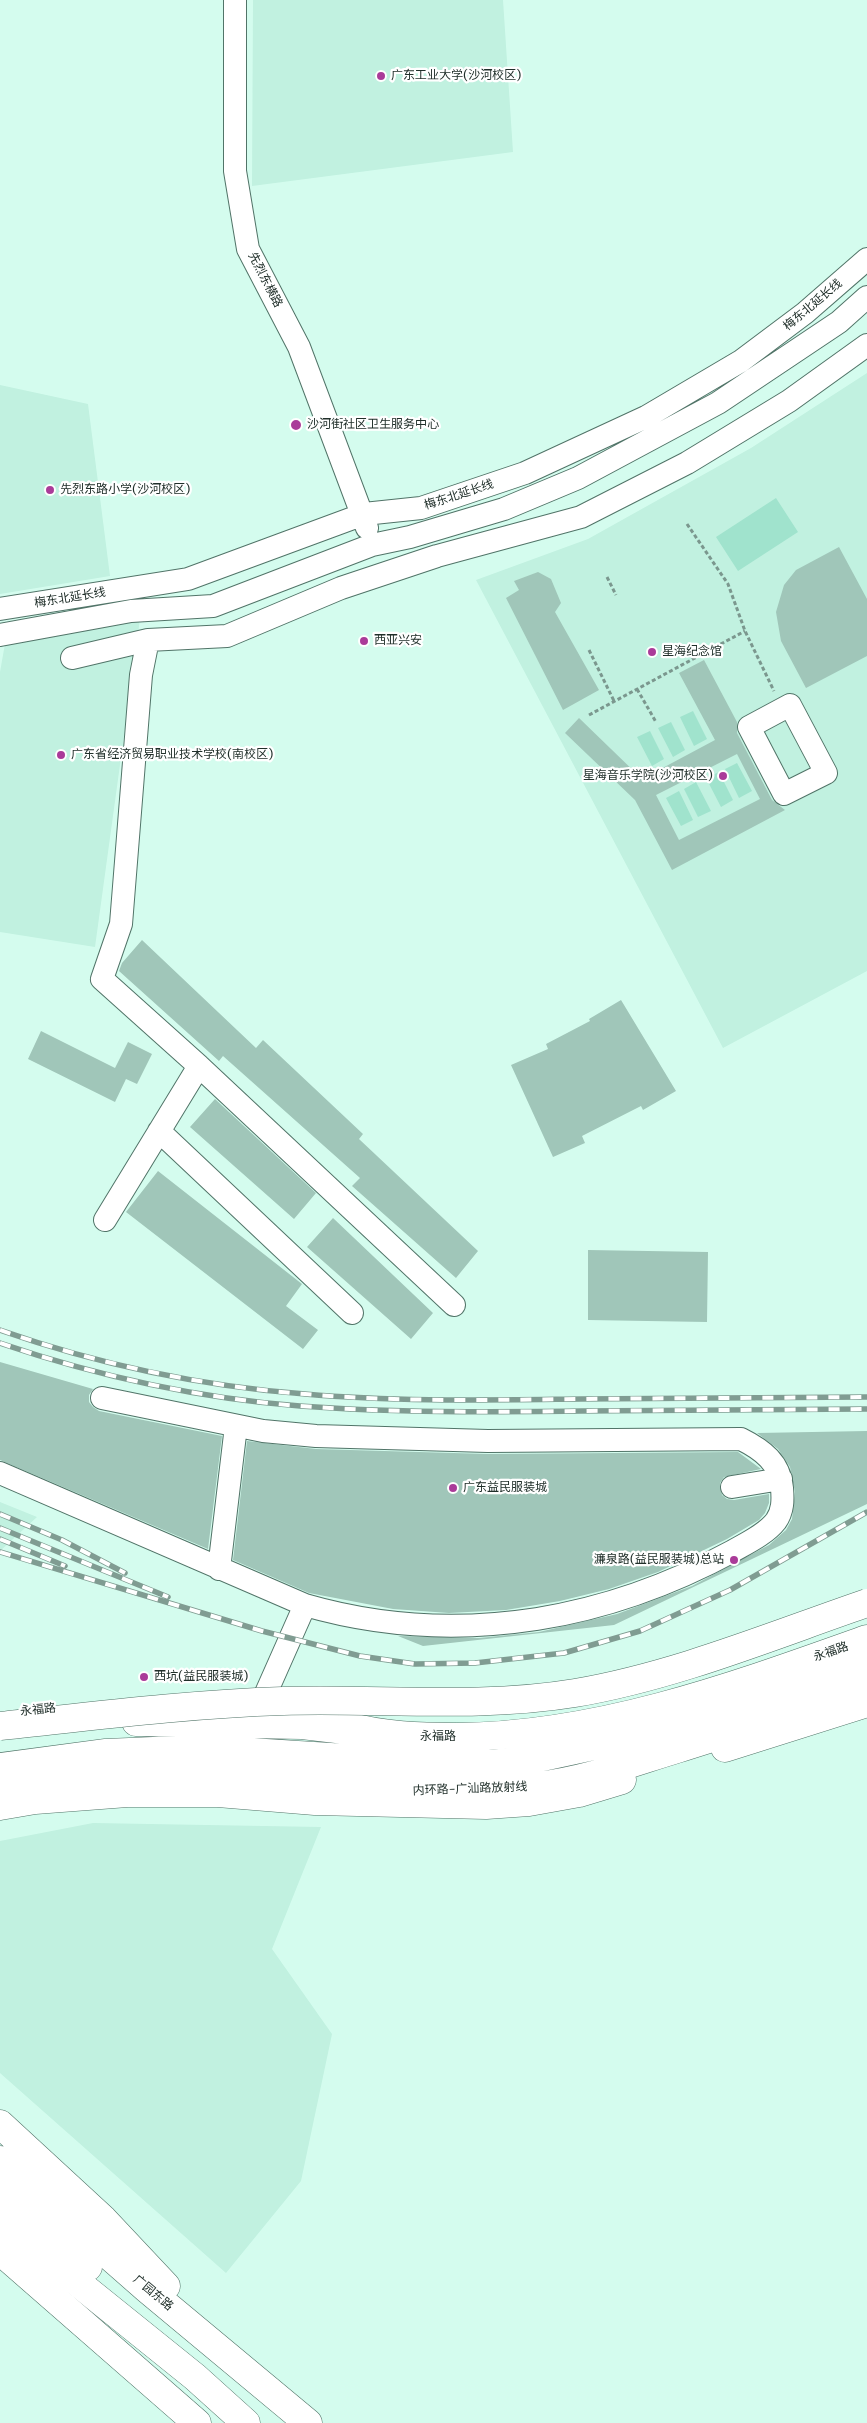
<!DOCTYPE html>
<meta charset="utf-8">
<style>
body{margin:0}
canvas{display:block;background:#d4fcee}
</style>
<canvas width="867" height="2423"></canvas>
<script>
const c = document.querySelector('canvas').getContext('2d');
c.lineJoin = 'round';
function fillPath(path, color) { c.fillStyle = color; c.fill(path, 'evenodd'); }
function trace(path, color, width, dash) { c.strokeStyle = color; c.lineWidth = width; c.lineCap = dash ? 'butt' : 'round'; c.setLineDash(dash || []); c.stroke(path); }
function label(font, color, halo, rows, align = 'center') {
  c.font = font + ' Merriweather,"Noto Sans SC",serif'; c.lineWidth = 4.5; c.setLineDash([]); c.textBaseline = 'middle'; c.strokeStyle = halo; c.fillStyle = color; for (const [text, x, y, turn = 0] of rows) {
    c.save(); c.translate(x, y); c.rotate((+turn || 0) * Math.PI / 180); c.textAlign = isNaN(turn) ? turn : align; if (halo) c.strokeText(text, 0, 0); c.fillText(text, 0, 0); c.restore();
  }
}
const built = new Path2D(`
 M253,0h250l10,152 -261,34z
 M867,373v598l-144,77 -247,-468 112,-41 163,-91z
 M0,385l88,19 22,172 -110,18z
 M140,619l-45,328 -95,-15v-260l6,-34z
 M0,1502l37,15 -37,34z
 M93,1823l228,4 -49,122 60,85 -31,147 -75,92 -226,-200v-232z`);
const green = new Path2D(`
 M776,498l22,34 -60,39 -22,-34z
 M693,711l14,28 -13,7 -14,-29z
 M671,722l14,28 -12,7 -15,-29z
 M650,731l14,28 -12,7 -15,-29z
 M737,763l15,28 -13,7 -14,-29z
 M719,772l14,28 -12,7 -15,-29z
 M696,782l15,29 -13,6 -14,-28z
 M679,791l14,29 -12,6 -15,-28z`);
const building = new Path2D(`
 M839,547l28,52v57l-61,32 -25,-47 -5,-29 8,-27 12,-15z
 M538,572l13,7 10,24 -6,9 44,78 -36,20 -57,-112 13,-8 -5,-9z
 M704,660l33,62v11l35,67 13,10 -113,60 -37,-70 -70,-67 14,-15 63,61 73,-39 -36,-67zM737,754l23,45 -81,41 -23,-45z
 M142,940l114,108 7,-8 100,94 -4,5 119,112 -22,27 -104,-92 8,-8 -137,-122 -4,5 -100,-90 3,-8z
 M621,1000l55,91 -33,19 -2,-4 -59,30 3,7 -32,14 -42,-92 37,-16 -2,-5 44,-23 -1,-2z
 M41,1031l74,37 13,-26 24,12 -15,30 -11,-5 -11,23 -87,-43z
 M215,1099l101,94 -22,26 -104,-92z
 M158,1171l144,113 -16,22 32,24 -15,19 -177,-137z
 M333,1218l100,95 -22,26 -104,-92z
 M588,1250l120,2 -1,70 -119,-2z
 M0,1362l93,27 -4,6v7l4,5 6,4 123,25 -14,113 -208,-89z
 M867,1431v73l-253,121 -191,21 -25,-10 81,2 60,-6 78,-18 75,-28 77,-41 17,-15 6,-11 3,-27 -5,-25 -12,-18 -21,-16z
 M247,1441l69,8 172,5 250,-2 23,17 -37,8 -4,6 2,12 5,4 7,1 35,-6v9l-4,10 -6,7 -32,19 -69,33 -49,17 -49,12 -54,9 -57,3 -56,-4 -84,-16 -76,-33z`);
const path = new Path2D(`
 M687,524l41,60 17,47 29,60
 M607,577l9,18
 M589,650l25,51
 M637,689l19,33
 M589,715l156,-84`);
const minor = new Path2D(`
 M235,0v171l13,78 51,98 68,181
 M0,609l188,-30 176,-65 57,-6 104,-35 121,-56 95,-56 64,-48 62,-54
 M0,635l131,-24 82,-5 159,-61 38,-8 94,-28 74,-31 140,-75 121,-81 28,-25
 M72,658l76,-18 79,-4 114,-48 96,-32 144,-39 106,-54 102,-62 78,-56
 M790,705l36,68 -42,21 -35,-67z
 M199,1066l255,239
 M159,1131l193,182
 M105,1220l94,-154 -97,-87 19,-55 20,-249 7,-35
 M0,1473l305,132c76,22 154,26 232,14 69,-11 135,-35 196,-68 14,-8 33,-17 43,-30 7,-10 7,-21 6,-33 -2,-25 -19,-38 -41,-49l-253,2 -172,-5 -53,-5 -161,-33
 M732,1487l49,-8
 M219,1569l17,-143
 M262,1702l43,-97`);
const major = new Path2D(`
 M348,1726c36,10 72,11 109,11 142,-1 278,-51 410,-98
 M725,1748l142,-45
 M0,1806l35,-6 92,-7h91l97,8 171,4 43,-3 50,-9 43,-13
 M0,2124l103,95 63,67
 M0,2160l147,129 161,134
 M0,2251l197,172`);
const highway = new Path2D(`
 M136,1722l166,3 69,8
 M0,1767l106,-14 95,-4 242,15h49l41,-5 102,-22 232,-71
 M0,1791c72,-10 144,-16 217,-14 106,3 212,22 319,9 48,-5 95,-23 141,-37 63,-20 127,-40 190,-61
 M0,2189l88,78
 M0,2220l195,157 51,46`);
const rail = new Path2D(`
 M0,1330c97,34 202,56 305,64 91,8 184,6 276,5 96,-1 191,-1 286,-2
 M0,1343c97,33 198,55 300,63 94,7 188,6 281,5 96,-1 191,-1 286,-2
 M0,1514l62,26 63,33
 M0,1528l168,69
 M0,1539l65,27
 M0,1552l262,79 98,25 55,8 60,-1 89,-10 76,-22 90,-41 137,-78`);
const highwayBridge = new Path2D(`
 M0,1726c94,-10 188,-22 283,-25 97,-3 195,8 292,-8 100,-17 196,-57 292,-90`);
const markers = [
 [381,76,5,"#aa3b99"],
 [296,425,6,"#aa3b99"],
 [50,490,5,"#aa3b99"],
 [364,641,5,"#aa3b99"],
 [652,652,5,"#aa3b99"],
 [61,755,5,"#aa3b99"],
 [723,776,5,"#aa3b99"],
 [453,1488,5,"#aa3b99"],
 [734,1560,5,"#aa3b99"],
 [144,1677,5,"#aa3b99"]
];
const poiNames = [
 ["广东工业大学(沙河校区)",391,76],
 ["沙河街社区卫生服务中心",307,425],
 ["先烈东路小学(沙河校区)",60,490],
 ["西亚兴安",374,641],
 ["星海纪念馆",662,652],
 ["广东省经济贸易职业技术学校(南校区)",71,755],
 ["星海音乐学院(沙河校区)",713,776,"right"],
 ["广东益民服装城",463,1488],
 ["濂泉路(益民服装城)总站",724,1560,"right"],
 ["西坑(益民服装城)",154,1677]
];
const streetNames = [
 ["先烈东横路",265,280,63],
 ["梅东北延长线",813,305,-40],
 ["梅东北延长线",459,495,-18],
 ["梅东北延长线",70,598,-9],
 ["永福路",831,1652,-19],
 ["永福路",38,1710,-6],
 ["永福路",438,1737],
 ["内环路-广汕路放射线",470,1789,-2],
 ["广园东路",153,2293,40]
];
fillPath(built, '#c1f1e0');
fillPath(green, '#a0e3cd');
fillPath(building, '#a0c6b9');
trace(minor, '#517468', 24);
trace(major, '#517468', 29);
trace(highway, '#517468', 29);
trace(path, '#7b978e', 3, [4, 2.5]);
trace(minor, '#fff', 22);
trace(major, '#fff', 28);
trace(highway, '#fff', 28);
trace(rail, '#809c92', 5.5);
trace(rail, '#fff', 4, [11]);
trace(highwayBridge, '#517468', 29, []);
trace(highwayBridge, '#fff', 28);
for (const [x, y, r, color] of markers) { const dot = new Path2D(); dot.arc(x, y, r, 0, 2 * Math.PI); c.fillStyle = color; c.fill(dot); trace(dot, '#fff', 2); }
label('12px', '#202f2a', '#fff', poiNames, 'left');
label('12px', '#202f2a', '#fff', streetNames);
</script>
